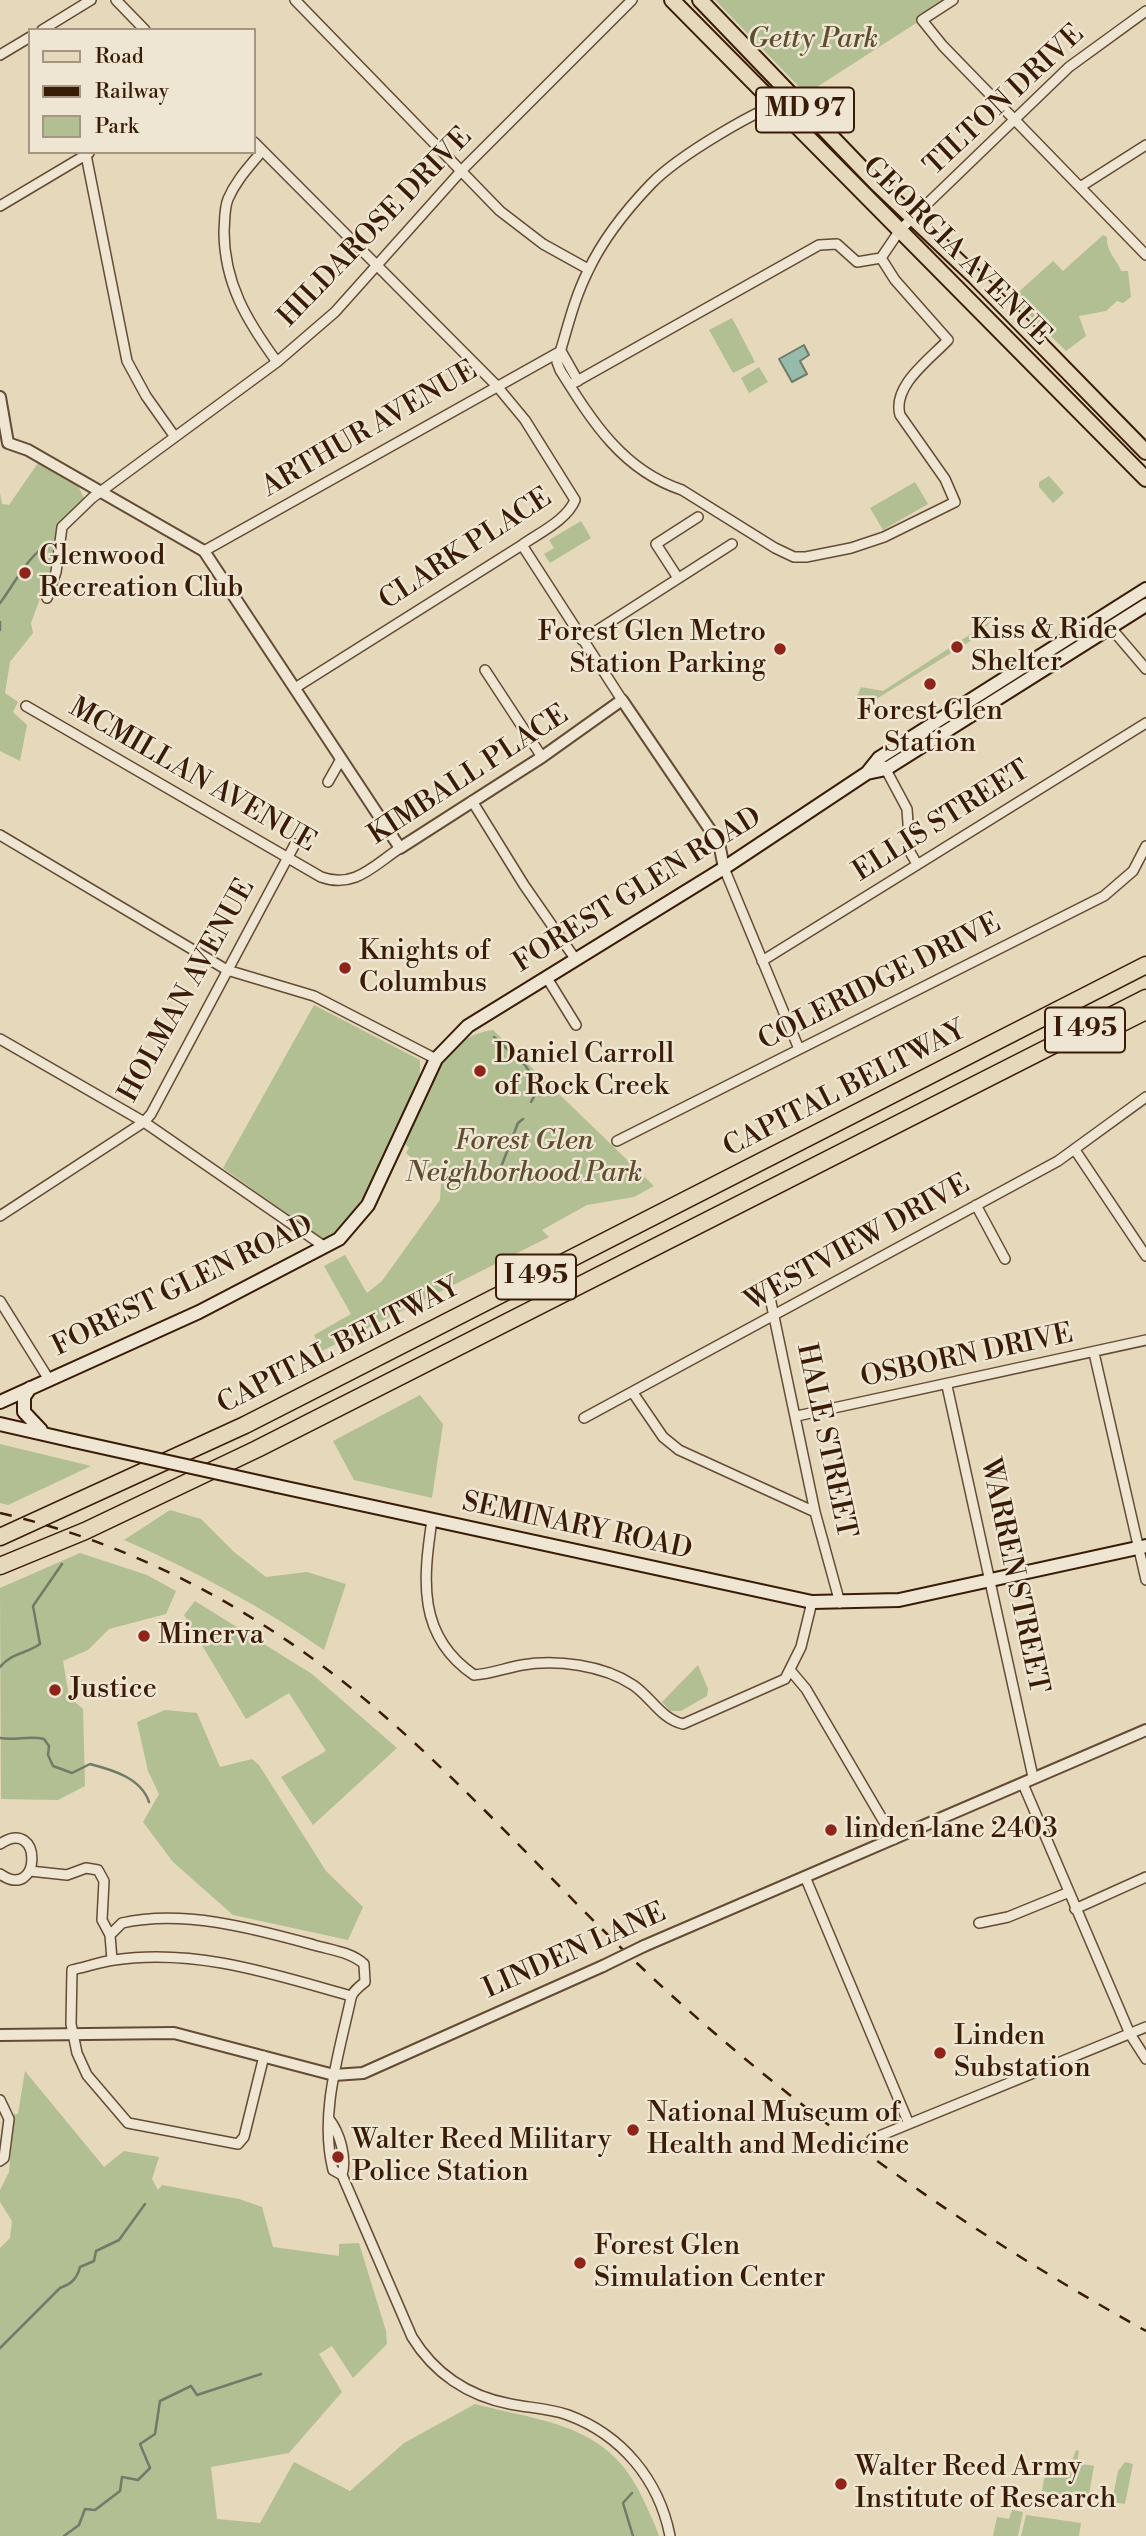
<!DOCTYPE html>
<style>
body{margin:0}
#map{position:relative;width:1146px;height:2536px;overflow:hidden;background:#e5d8bb;font-family:"Libre Bodoni",serif}
canvas{display:block}
.legend{position:absolute;left:28px;top:28px;width:228px;height:126px;box-sizing:border-box;background:#eee6d3;border:2px solid #a69581;margin:0;padding:9px 12px;list-style:none;font-size:21px;color:#3a1c06}
.legend li{display:flex;align-items:center;gap:14px;height:35px}
.legend b{width:35px;border:2px solid #a69581}
</style>
<div id="map">
<canvas width="1146" height="2536"></canvas>
<ul class="legend">
<li><b style="height:9px;background:#e5d8bb"></b>Road</li>
<li><b style="height:9px;background:#3a1c06"></b>Railway</li>
<li><b style="height:19px;background:#b2bf92"></b>Park</li>
</ul>
</div>
<script>
const c = document.querySelector('canvas').getContext('2d');
c.lineJoin = 'round';
function fillPath(path, color) { c.fillStyle = color; c.fill(path, 'evenodd'); }
function trace(path, color, width, dash) { c.strokeStyle = color; c.lineWidth = width; c.lineCap = dash ? 'butt' : 'round'; c.setLineDash(dash || []); c.stroke(path); }
function label(font, color, halo, rows, align = 'center') {
  c.font = font + ' "Libre Bodoni",serif'; c.lineWidth = 5; c.setLineDash([]); c.textBaseline = 'middle'; c.strokeStyle = halo; c.fillStyle = color; for (const [text, x, y, turn = 0] of rows) {
    c.save(); c.translate(x, y); c.rotate((+turn || 0) * Math.PI / 180); c.textAlign = isNaN(turn) ? turn : align; if (halo) c.strokeText(text, 0, 0); c.fillText(text, 0, 0); c.restore();
  }
}
const green = new Path2D(`
 M715,0h237l-146,94z
 M1103,235l4,2c-1,15 10,22 14,34h7l3,26 -8,6 -6,-2 -11,10 -27,5 7,20 -20,15 -54,-53 41,-37 10,10z
 M732,318l23,44 -22,11 -24,-43z
 M759,367l9,15 -19,11 -8,-15z
 M38,463l40,22 7,16 -23,20 -6,33 -25,69 2,10 -23,29 -5,31 13,9 -5,10 14,13 -7,36 -20,-10v-258l2,11 7,1z
 M1049,476l15,17 -11,10 -14,-16v-5z
 M915,482l13,22 -45,26 -13,-22z
 M581,521l10,17 -41,25 -6,-9 10,-6 -5,-8z
 M991,621l-14,16 -117,72 -4,-11 5,-11 22,4z
 M314,1005l106,55v14c-26,58 -44,126 -95,167l-102,-73z
 M493,1030l161,156 -20,11 -47,8 -45,25 7,7 -227,114 -8,-16 37,-21 -27,-48 21,-11 22,38 15,-12 58,-81 1,-17 -35,-30 3,-5 -6,-6c19,-42 37,-106 90,-112z
 M420,1395l23,29 -11,74 -78,-18 -21,-39z
 M0,1444l91,22 -83,39 -8,-2z
 M170,1510l31,9 33,33 32,25 41,-5 39,12 -22,66c-63,-44 -129,-79 -200,-110z
 M80,1553l67,22 29,16 -10,23 -57,15 -21,21 -25,11 6,36 14,12 2,77 -27,14 -57,-1 -1,-211z
 M195,1601l117,73 85,74 -84,77 -32,-48 45,-26 -37,-58 -43,26 -62,-104z
 M698,1665l10,24 -1,7 -26,15h-11l-8,-9z
 M165,1710l32,3 23,54 32,-8 7,6 67,106 37,36 -15,33 -115,-25 -60,-53 -30,-40 16,-28 -11,-23 -11,-49z
 M25,2071l79,96 20,-16 35,6 -7,22 6,11 4,-5 77,14 23,8 11,40 66,9v-12l20,-1 27,88 1,13 -34,34 -21,-32 -13,8 23,38 -53,61 -78,14 6,52 43,4 34,-61 56,29 54,-48 71,-39c73,19 135,20 169,97 5,11 11,23 15,35h-659v-288l10,-10 2,-17 -12,-19v-12l9,-18 5,-58h4z
 M1076,2450l3,1 -2,12 17,3 -6,34 -46,-9 4,-24 26,5 1,-6h-3z
 M1125,2462l8,2 -8,40 -13,-2 6,-31z
 M1012,2510l11,2 -5,24h-25l4,-19 12,2z
 M1026,2515l55,8 -2,13h-58z`);
const water = new Path2D(`
 M804,345l5,10 -9,6 7,13 -15,8 -13,-23z`);
const stream = new Path2D(`
 M0,603c16,-21 28,-49 52,-61
 M0,622v8
 M494,1037l31,28 6,9 4,21 -4,7
 M496,1180l22,-57 5,-4
 M0,1667c11,-14 26,-13 40,-23l-7,-38 29,-42
 M0,1738c16,3 28,-3 44,1l5,7 -1,9 5,11 19,7 18,-9c23,6 51,14 59,38
 M0,2348l60,-60c11,-4 17,-9 20,-21l14,-6 2,-10 23,-11 26,-36
 M632,2493l-9,10 10,33
 M64,2536l15,-11 6,-16 10,1 25,-19 2,-14 16,3 12,-12 -10,-24 15,-10 5,-33 31,-15 6,9 64,-21`);
const minor = new Path2D(`
 M116,0l29,30
 M295,0l205,211 43,33 45,25
 M953,0l-31,20 21,26 203,209
 M42,30l49,-30
 M0,55l30,-18
 M793,98c-36,11 -115,58 -142,86 -24,25 -48,55 -63,87 -15,30 -21,60 -31,91l3,8c32,51 62,100 122,120l93,58 19,9h12l45,-9 33,-11 71,-35 -10,-23 -45,-64c-8,-29 29,-55 48,-75l-53,-60 -14,-22
 M254,142l242,243 29,35 50,80c-8,20 -36,33 -53,45l-227,143
 M262,151c-12,15 -26,29 -34,48 -4,10 -3,21 -4,32 0,52 23,90 53,131
 M86,155l41,206 19,35 29,41
 M1080,187l66,-42
 M0,206l89,-53
 M561,351l17,30
 M570,385l249,-140 18,-1 20,18 24,-4 19,-28 169,-163 77,-56
 M522,545l100,155
 M204,551l357,-200
 M678,578l-22,-34 42,-27
 M47,598l9,-26 6,-45 30,-29 185,-136 58,-50 127,-142 170,-170
 M1111,628l35,41
 M582,640l150,-96
 M485,670l57,87
 M26,706l295,171c33,12 52,-11 79,-29
 M884,766l23,43 3,43 7,12
 M328,782l13,-23
 M472,801l52,84 52,75
 M0,835l227,135 87,26 122,63
 M724,868l75,181
 M762,961l384,-238
 M547,978l29,47
 M0,1039l144,83 181,125
 M617,1141l487,-245 29,-25 13,-25
 M1075,1150l71,106
 M976,1205l29,54
 M0,1216l144,-94 7,-8 144,-270
 M768,1288l47,224 25,91
 M0,1301l48,77
 M1094,1353l52,227
 M947,1386l86,391
 M633,1393l30,44 16,13 136,62
 M797,1416l349,-76
 M584,1418l474,-257 88,-64
 M432,1520c-9,60 -15,116 42,155 17,-1 31,-7 48,-10 34,-6 81,0 111,20 18,12 28,34 50,39l102,-45 16,-32 11,-45
 M790,1670l16,19 88,150
 M1023,1784l107,250 16,25
 M0,1844c43,-29 42,59 0,30
 M30,1871l37,4 19,-7 12,2 6,11 -2,39 8,15
 M806,1879l103,245
 M1075,1909l71,-32
 M979,1923l29,-6 59,-24
 M112,1960l-2,-25 12,-12c62,-14 133,6 192,22 17,5 37,7 50,19l1,18c-5,4 -13,10 -14,16 -12,56 -32,116 -18,172l9,5 70,162c22,36 56,59 98,67 19,4 39,4 58,11 54,20 91,65 102,121
 M264,2056l-20,81 -6,7 -110,-21 -41,-48 -10,-22 -6,-29 1,-54c14,-3 28,-8 42,-10 82,-12 159,14 237,36
 M0,2100l9,19 -5,39 -4,3
 M329,2119c11,14 18,39 13,56
 M872,2139l274,-112`);
const tertiary = new Path2D(`
 M0,397l8,46 20,7 176,101 196,297 142,-91 80,-57 97,143 5,25
 M644,1946l502,-216
 M0,2035l174,-2 160,42 29,-2 240,-107`);
const secondary = new Path2D(`
 M867,773l19,-4 260,-164
 M30,1388l-6,9v15l17,18
 M0,1402l199,-90 140,-73 29,-34 68,-146 32,-33 256,-158 143,-95 12,-15 267,-169
 M0,1424l74,17
 M277,1486l535,116 87,-2 247,-54`);
const primary = new Path2D(`
 M672,0l474,479
 M700,0l176,183 99,94 171,175`);
const motorway = new Path2D(`
 M1112,1028l34,-17
 M0,1537l245,-112 901,-460
 M0,1566l85,-35 172,-82 889,-451`);
const rail = new Path2D(`
 M0,1513c143,33 272,105 382,201 101,87 188,189 287,279 145,131 306,243 477,338`);
const tertiaryBridge = new Path2D(`
 M603,1966l41,-20`);
const secondaryBridge = new Path2D(`
 M74,1441l203,45`);
const markers = [
 [25,573,7,"#8f2418"],
 [957,647,7,"#8f2418"],
 [780,649,7,"#8f2418"],
 [930,684,7,"#8f2418"],
 [345,968,7,"#8f2418"],
 [480,1071,7,"#8f2418"],
 [144,1636,7,"#8f2418"],
 [55,1690,7,"#8f2418"],
 [831,1830,7,"#8f2418"],
 [940,2053,7,"#8f2418"],
 [633,2130,7,"#8f2418"],
 [338,2157,7,"#8f2418"],
 [580,2263,7,"#8f2418"],
 [841,2484,7,"#8f2418"]
];
const shields = [
 [805,110,98],
 [1085,1030,80],
 [536,1277,80]
];
const shieldNames = [
 ["MD 97",805,110],
 ["I 495",1085,1030],
 ["I 495",536,1277]
];
const parkNames = [
 ["Getty Park",813,40],
 ["Forest Glen",524,1142],
 ["Neighborhood Park",524,1174]
];
const streetNames = [
 ["TILTON DRIVE",1005,101,-43],
 ["HILDAROSE DRIVE",376,228,-46],
 ["GEORGIA AVENUE",956,252,45],
 ["ARTHUR AVENUE",370,430,-30],
 ["CLARK PLACE",466,550,-33],
 ["MCMILLAN AVENUE",192,776,30],
 ["KIMBALL PLACE",469,776,-33],
 ["ELLIS STREET",942,822,-32],
 ["FOREST GLEN ROAD",638,891,-32],
 ["COLERIDGE DRIVE",880,983,-27],
 ["HOLMAN AVENUE",188,991,-61],
 ["CAPITAL BELTWAY",845,1090,-27],
 ["WESTVIEW DRIVE",858,1244,-29],
 ["FOREST GLEN ROAD",183,1287,-26],
 ["CAPITAL BELTWAY",339,1347,-27],
 ["OSBORN DRIVE",967,1357,-12],
 ["HALE STREET",825,1441,78],
 ["SEMINARY ROAD",577,1527,12],
 ["WARREN STREET",1013,1576,78],
 ["LINDEN LANE",575,1952,-24]
];
const poiNames = [
 ["Glenwood",39,557],
 ["Recreation Club",39,589],
 ["Kiss & Ride",971,631],
 ["Shelter",971,663],
 ["Forest Glen Metro",766,633,"right"],
 ["Station Parking",766,665,"right"],
 ["Forest Glen",930,712,"center"],
 ["Station",930,744,"center"],
 ["Knights of",359,952],
 ["Columbus",359,984],
 ["Daniel Carroll",494,1055],
 ["of Rock Creek",494,1087],
 ["Minerva",158,1636],
 ["Justice",69,1690],
 ["linden lane 2403",845,1830],
 ["Linden",954,2037],
 ["Substation",954,2069],
 ["National Museum of",647,2114],
 ["Health and Medicine",647,2146],
 ["Walter Reed Military",352,2141],
 ["Police Station",352,2173],
 ["Forest Glen",594,2247],
 ["Simulation Center",594,2279],
 ["Walter Reed Army",855,2468],
 ["Institute of Research",855,2500]
];
fillPath(green, '#b2bf92');
fillPath(water, '#96bbab');
trace(water, '#717b69', 2);
trace(stream, '#717b69', 2.5);
trace(minor, '#654b33', 12);
trace(tertiary, '#654b33', 14);
trace(secondary, '#3a1c06', 16);
trace(primary, '#3a1c06', 18);
trace(motorway, '#3a1c06', 19);
trace(minor, '#eee6d3', 9);
trace(tertiary, '#eee6d3', 10);
trace(secondary, '#eee6d3', 12);
trace(primary, '#e5d8bb', 14);
trace(motorway, '#e5d8bb', 16);
trace(rail, '#3a1c06', 2.5, [12, 12]);
trace(tertiaryBridge, '#654b33', 14, []);
trace(secondaryBridge, '#3a1c06', 16, []);
trace(tertiaryBridge, '#eee6d3', 10);
trace(secondaryBridge, '#eee6d3', 12);
for (const [x, y, r, color] of markers) { const dot = new Path2D(); dot.arc(x, y, r, 0, 2 * Math.PI); c.fillStyle = color; c.fill(dot); trace(dot, '#eee6d3', 2.5); }
for (const [x, y, w] of shields) { const box = new Path2D(); box.roundRect(x - w / 2, y - 22.5, w, 45, 5); c.fillStyle = '#eee6d3'; c.fill(box); trace(box, '#3a1c06', 2); }
label('bold 26px', '#3a1c06', null, shieldNames);
label('italic 28px', '#5e4d30', '#eee6d3', parkNames);
label('28px', '#3a1c06', '#eee6d3', streetNames);
label('28px', '#3a1c06', '#eee6d3', poiNames, 'left');
</script>
